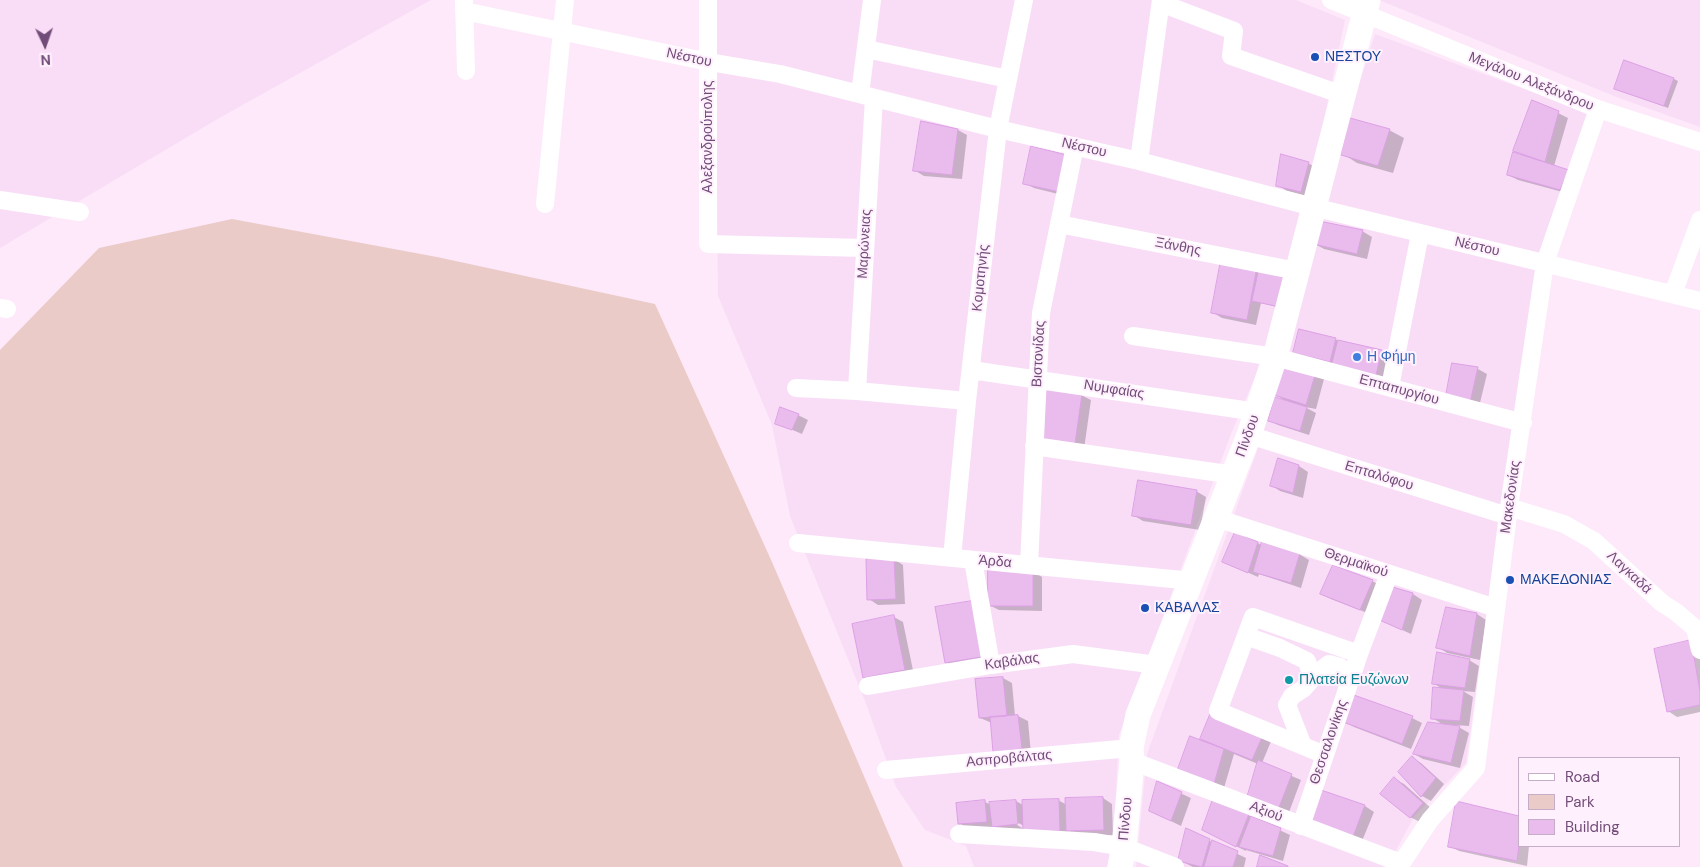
<!DOCTYPE html>
<meta charset="utf-8">
<style>
body{margin:0}
#map{position:relative;width:1700px;height:867px;overflow:hidden;background:#fde9fa;font-family:"DM Sans",sans-serif}
canvas{display:block}
.legend{position:absolute;left:1518px;top:757px;width:162px;height:90px;box-sizing:border-box;background:#fff0fd;border:1px solid #c7aec8;margin:0;padding:6px 9px;list-style:none;font-size:15px;color:#724c78}
.legend li{display:flex;align-items:center;gap:10px;height:25px}
.legend b{width:25px;border:1px solid #c7aec8}
.north{position:absolute;left:20px;top:20px;width:50px;height:50px;-webkit-text-stroke:4px #fff0fd;paint-order:stroke;rotate:177deg;font-size:14px;font-weight:700;line-height:20px;text-align:center;color:#724c78}
.north::after{content:'';display:block;margin:auto;width:18px;height:22px;background:#724c78;clip-path:polygon(50% 0,100% 100%,50% 72%,0 100%)}
</style>
<div id="map">
<canvas width="1700" height="867"></canvas>
<ul class="legend">
<li><b style="height:6px;background:#fff"></b>Road</li>
<li><b style="height:14px;background:#ebcbc7"></b>Park</li>
<li><b style="height:14px;background:#e9bced"></b>Building</li>
</ul>
<div class="north">N</div>
</div>
<script>
const c = document.querySelector('canvas').getContext('2d');
c.lineJoin = 'round';
function fillPath(path, color) { c.fillStyle = color; c.fill(path, 'evenodd'); }
function trace(path, color, width, dash) { c.strokeStyle = color; c.lineWidth = width; c.lineCap = dash ? 'butt' : 'round'; c.setLineDash(dash || []); c.stroke(path); }
function label(font, color, halo, rows, align = 'center') {
  c.font = font + ' "DM Sans",sans-serif'; c.lineWidth = 4; c.setLineDash([]); c.textBaseline = 'middle'; c.strokeStyle = halo; c.fillStyle = color; for (const [text, x, y, turn = 0] of rows) {
    c.save(); c.translate(x, y); c.rotate((+turn || 0) * Math.PI / 180); c.textAlign = isNaN(turn) ? turn : align; if (halo) c.strokeText(text, 0, 0); c.fillText(text, 0, 0); c.restore();
  }
}
const residential = new Path2D(`
 M0,0h431l-210,117 -221,131z
 M715,0h581l49,20 -61,288 -53,126 -112,301 -5,93 -7,39h-133l-8,-21 -41,-16 -29,-43 -31,-86 -75,-185 -18,-91 -54,-129z
 M1379,0h321v127l-81,-29z
 M1375,34l217,80 -56,155 -70,494 -52,54 -27,50h-251l11,-113 110,-303 64,-246z`);
const green = new Path2D(`
 M232,219l205,38 218,47 117,258 131,305h-903v-517l99,-102z`);
const shadow = new Path2D(`
 M1674,79l4,2 -10,27 -53,-20z
 M1558,113l10,5 -14,48 14,5 2,23 -52,-14 -10,-5 16,-19 -9,-6z
 M958,130l9,5 -5,44 -38,-3 -10,-6z
 M1389,130l15,8 -11,35 -36,-10 -14,-9z
 M1032,148l38,49 -36,-9 -9,-5z
 M1308,163l10,6 -7,28 -24,-6 -9,-6z
 M1362,231l10,6 -5,22 -43,-10 -9,-5z
 M1257,268l28,41 -24,-6 -5,22 -34,-7 -10,-6z
 M1335,339l5,3 41,9 15,9 -5,22 -87,-24 -10,-5z
 M1285,365l39,14 -8,30 -11,-2 11,6 -7,22 -31,-10 -9,-5 15,-20 -8,-5z
 M1478,369l9,5 -8,33 -22,-6z
 M1081,395l10,5 -7,49 -35,-5z
 M798,415l10,5 -6,14 -26,-11z
 M1279,460l20,6 9,6 -5,26 -23,-7 -9,-6z
 M1196,491l10,6 -6,33 -57,-9 -10,-6z
 M1258,543l4,3 37,8 10,6 -8,28 -42,-14 -1,3 -34,-15z
 M894,559l9,6 2,39 -27,1 -9,-6z
 M1033,571l9,6v34l-43,-1 -10,-5z
 M1372,581l10,5 -12,28 -39,-15 -10,-5z
 M1413,594l9,6 -11,34 -33,-15z
 M1447,608l30,6 9,6 -6,40 -33,-7 -9,-6z
 M937,609l53,53 -35,5 -9,-5z
 M894,617l9,5 11,53 -40,8 -10,-6z
 M1700,647v65l-23,5 -9,-6 -13,-61z
 M1469,660l10,6 -4,26 -12,-1 10,6 -4,29 -14,-1 14,8 -9,35 -37,-9 -9,-5 30,-29 -12,-7 12,-28 -11,-7z
 M1003,678l9,5 3,33h3l10,5 3,33 -27,3 -12,-34 -12,-5z
 M1213,711l59,28 -10,24 39,17 -13,35 -30,-12v-39l-24,-10 -10,34 -36,-14z
 M1412,718l10,5 -11,26 -57,-22 -10,-6z
 M1412,758l9,5 23,21 -13,17 -9,-5z
 M1395,779l9,5 28,25 -12,13 -10,-5z
 M1158,783l33,15 -10,28 -31,-15z
 M1319,791l46,15 9,6 -12,29 -42,-16z
 M1103,798l9,6 1,31 -36,1 -8,-5v4l-67,-3 -8,-5 -25,2 -10,-6 26,-21 6,3 25,-4 7,4 35,-5 9,5zM1013,820l11,6v3l-12,-7z
 M1248,815l42,20 -7,26 -37,-11v1l-33,-16z
 M1187,830l59,28 -2,9h-51l-14,-7z
 M1449,846h80l-2,20 -68,-15z`);
const building = new Path2D(`
 M1624,60l50,18 -10,28 -50,-17z
 M1532,100l27,11 -14,51 -32,-11z
 M1350,118l40,11 -12,37 -37,-11z
 M921,121l37,8 -6,46 -39,-4z
 M1031,146l36,9 -7,37 -37,-8z
 M1513,152l56,18 -9,20 -53,-15z
 M1281,154l28,8 -8,30 -25,-6z
 M1319,221l44,9 -6,24 -44,-10z
 M1221,260l36,7 -10,53 -36,-7z
 M1259,269l28,7 -7,31 -28,-6z
 M1299,329l37,9 -6,24 -37,-9z
 M1338,340l44,10 -6,25 -44,-11z
 M1284,363l32,9 -10,33 -32,-10z
 M1452,363l26,4 -8,36 -24,-7z
 M1046,389l36,5 -7,50 -36,-5z
 M1275,397l32,10 -7,24 -32,-10z
 M780,407l19,7 -7,16 -17,-6z
 M1278,458l21,7 -6,28 -23,-7z
 M1138,480l59,10 -6,35 -59,-9z
 M1235,532l23,10 -10,31 -26,-11z
 M1262,541l38,12 -9,30 -38,-11z
 M894,558l2,41 -29,1 -1,-41z
 M1333,565l40,15 -13,30 -40,-16z
 M988,570h45v36h-45z
 M1389,586l24,7 -11,37 -25,-11z
 M972,601l9,56 -36,6 -10,-56z
 M1446,607l31,6 -7,43 -34,-8z
 M894,615l11,55 -42,8 -11,-54z
 M1691,640l9,51v14l-33,7 -13,-63z
 M1437,652l33,7 -5,29 -33,-4z
 M1003,677l4,39 -28,2 -4,-39z
 M1433,687l31,3 -4,31 -29,-2z
 M1351,694l62,22 -11,28 -59,-22z
 M1212,710l52,23 -12,27 -52,-21z
 M1018,715l4,34 -29,3 -3,-35z
 M1428,722l32,4 -9,37 -38,-9z
 M1190,736l34,13 -10,35 -36,-15z
 M1412,756l24,22 -15,19 -23,-25z
 M1258,760l34,14 -14,36 -31,-12z
 M1394,777l29,26 -13,15 -30,-24z
 M1157,781l25,11 -11,29 -22,-10z
 M1318,789l47,16 -12,32 -44,-17z
 M1103,797l1,33 -38,1 -1,-33z
 M1059,799l1,32 -37,1 -1,-32z
 M1213,799l36,15 -13,33 -34,-17z
 M985,800l2,22 -29,2 -2,-21z
 M1016,800l2,24 -26,3 -3,-25z
 M1456,801l63,15v30l-2,15 -69,-14z
 M1251,816l30,12 -8,28 -34,-9z
 M1186,828l24,11 -8,28 -24,-6z
 M1212,840l26,11 -5,16h-29z
 M1260,855l28,11v1h-31z`);
const street = new Path2D(`
 M708,0v244l157,4
 M1331,0l267,109 102,33
 M464,1l2,70
 M1161,3l73,28 -3,25 112,39
 M464,11l245,51 71,12 218,55 141,32 174,46 387,94
 M866,49l142,30
 M860,94l12,-94
 M1139,161l22,-161
 M0,200l80,12
 M545,204l20,-204
 M1059,224l238,47
 M1673,294l27,-74
 M0,308l7,1
 M1133,336l142,21 248,66
 M971,370l286,42
 M1390,387l30,-153
 M796,388l61,3 110,10
 M857,391l17,-293
 M1249,435l259,81
 M1034,446l200,29
 M1509,507l55,17 30,17 68,62 14,9 19,16 5,22
 M1216,518l280,90
 M798,543l395,38
 M952,558l15,-157 31,-272 26,-129
 M973,560l18,105
 M1029,565l12,-252 34,-167
 M1246,636l34,12 27,13 5,17
 M868,686l123,-21 82,-11 84,11
 M1303,746l-16,-41 5,-9 11,-7 13,-15 13,-10 11,3 11,8
 M1325,755l-107,-44 35,-94 106,37
 M1132,761l269,102
 M886,770l245,-22
 M1301,826l58,-172 30,-80
 M959,834l135,8 30,5 51,20
 M1399,867l31,-47 46,-52 33,-261 36,-244 53,-154`);
const secondary = new Path2D(`
 M1120,867l4,-20 8,-86 -1,-13 7,-33 111,-280 26,-78 93,-357`);
const markers = [
 [1315,57,5,"#1a4fb4"],
 [1357,357,5,"#3f7fe0"],
 [1510,580,5,"#1a4fb4"],
 [1145,608,5,"#1a4fb4"],
 [1289,680,5,"#0f9aa8"]
];
const transitNames = [
 ["ΝΕΣΤΟΥ",1325,57],
 ["ΜΑΚΕΔΟΝΙΑΣ",1520,580],
 ["ΚΑΒΑΛΑΣ",1155,608]
];
const streetNames = [
 ["Νέστου",689,58,12],
 ["Μεγάλου Αλεξάνδρου",1531,82,22],
 ["Αλεξανδρούπολης",708,137,-90],
 ["Νέστου",1084,148,13],
 ["Μαρώνειας",865,244,-87],
 ["Ξάνθης",1178,247,11],
 ["Νέστου",1477,247,13],
 ["Κομοτηνής",981,278,-84],
 ["Βιστονίδας",1039,354,-87],
 ["Νυμφαίας",1114,390,9],
 ["Επταπυργίου",1399,390,15],
 ["Πίνδου",1248,436,-70],
 ["Επταλόφου",1379,476,17],
 ["Μακεδονίας",1511,497,-82],
 ["Άρδα",995,562,5],
 ["Θερμαϊκού",1356,563,18],
 ["Λαγκαδά",1629,573,43],
 ["Καβάλας",1012,662,-8],
 ["Θεσσαλονίκης",1329,742,-71],
 ["Ασπροβάλτας",1009,759,-5],
 ["Αξιού",1266,812,21],
 ["Πίνδου",1126,819,-85]
];
const shopNames = [
 ["Η Φήμη",1367,357]
];
const cultureNames = [
 ["Πλατεία Ευζώνων",1299,680]
];
fillPath(residential, '#f9ddf7');
fillPath(green, '#ebcbc7');
fillPath(shadow, '#0003');
fillPath(building, '#e9bced');
trace(building, '#dda1e5', 1);
trace(street, '#fff', 18);
trace(secondary, '#fff', 25);
for (const [x, y, r, color] of markers) { const dot = new Path2D(); dot.arc(x, y, r, 0, 2 * Math.PI); c.fillStyle = color; c.fill(dot); trace(dot, '#fff0fd', 2); }
label('14px', '#164399', '#fff0fd', transitNames, 'left');
label('14px', '#724c78', '#fff0fd', streetNames);
label('14px', '#366cbe', '#fff0fd', shopNames, 'left');
label('14px', '#0d838f', '#fff0fd', cultureNames, 'left');
</script>
